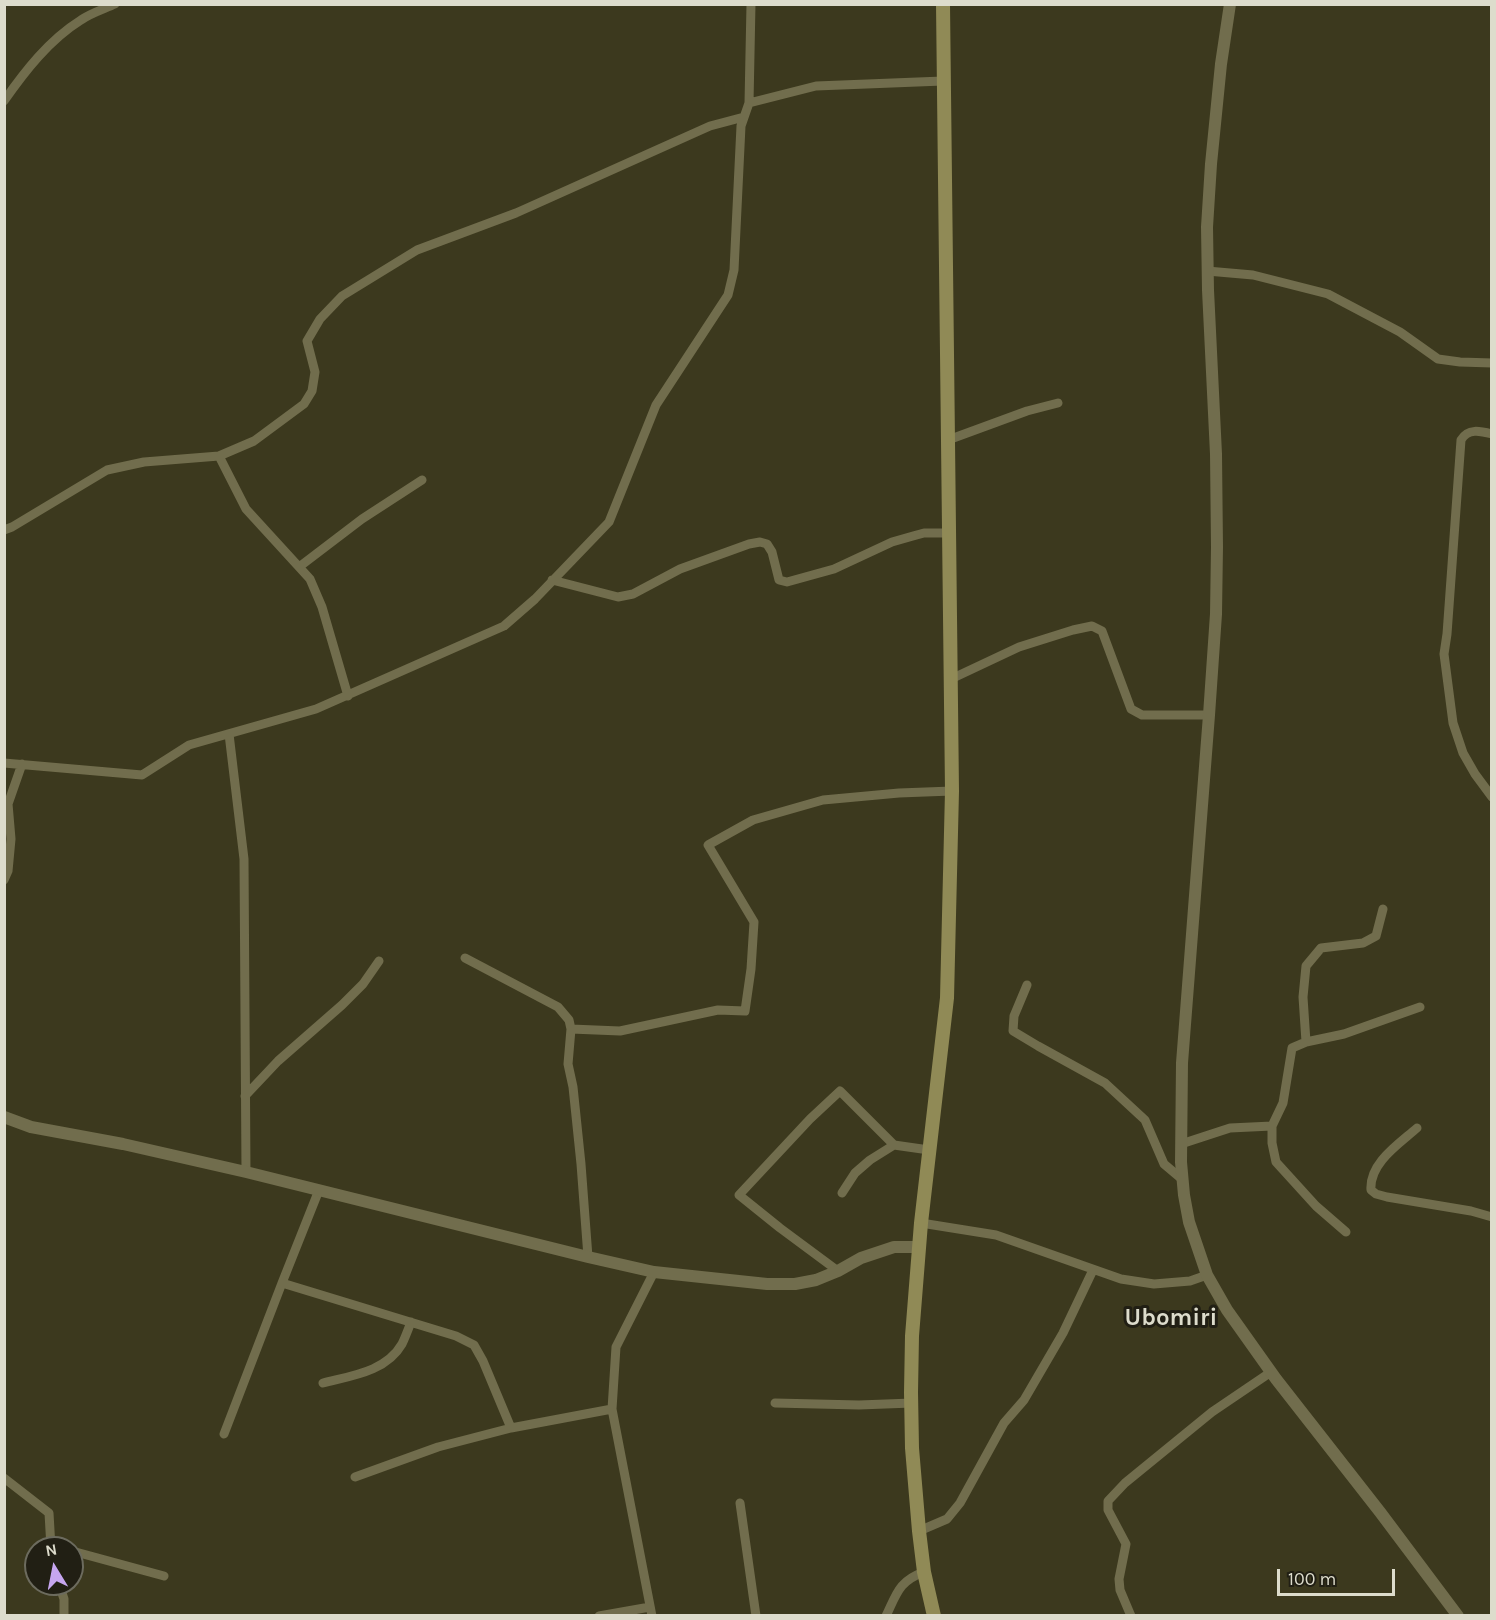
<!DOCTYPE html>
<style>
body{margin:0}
#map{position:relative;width:1496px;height:1620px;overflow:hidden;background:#3c391e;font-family:Karla,sans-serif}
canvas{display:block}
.frame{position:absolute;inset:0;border:6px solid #dddccc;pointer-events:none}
.north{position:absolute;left:24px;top:1536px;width:60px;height:60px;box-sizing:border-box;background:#211f14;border:2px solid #6c6b5e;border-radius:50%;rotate:350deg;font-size:16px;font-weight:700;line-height:24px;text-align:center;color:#dddccc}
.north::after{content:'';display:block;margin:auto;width:21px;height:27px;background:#c6a6f0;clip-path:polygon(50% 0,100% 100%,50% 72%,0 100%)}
.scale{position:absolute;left:1277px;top:1569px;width:118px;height:27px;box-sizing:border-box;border:3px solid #dddccc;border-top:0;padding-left:8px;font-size:18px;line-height:21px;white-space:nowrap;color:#dddccc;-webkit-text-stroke:4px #211f14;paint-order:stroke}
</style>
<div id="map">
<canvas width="1496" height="1620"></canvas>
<div class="frame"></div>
<div class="north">N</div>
<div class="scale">100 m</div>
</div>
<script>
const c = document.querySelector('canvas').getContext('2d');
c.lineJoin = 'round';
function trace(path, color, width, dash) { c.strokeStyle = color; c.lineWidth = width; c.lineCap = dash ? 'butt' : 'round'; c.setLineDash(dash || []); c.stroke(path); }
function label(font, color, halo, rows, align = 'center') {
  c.font = font + ' Karla,sans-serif'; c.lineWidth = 6; c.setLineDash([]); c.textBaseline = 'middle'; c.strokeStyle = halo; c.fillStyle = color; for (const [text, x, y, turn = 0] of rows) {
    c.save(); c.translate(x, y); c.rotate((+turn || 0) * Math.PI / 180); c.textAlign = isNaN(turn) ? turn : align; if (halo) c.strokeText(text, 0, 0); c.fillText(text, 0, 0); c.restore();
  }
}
const minor = new Path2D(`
 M4,101c21,-30 45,-61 77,-81 10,-7 23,-11 34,-16
 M749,103l67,-17 127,-5
 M1207,271l46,4 75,19 72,38 38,27 22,3 32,1
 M1492,434c-12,-3 -24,-6 -31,6l-14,194 -3,20 9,69 10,30 12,21 17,23
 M948,440l79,-29 31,-8
 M219,456l27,53 64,70 12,28 26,89
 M4,530l8,-3 95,-57 37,-8 75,-6 35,-15 50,-37 8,-13 3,-19 -8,-31 13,-22 22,-23 75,-46 99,-37 194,-87 34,-9
 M299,567l63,-48 60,-39
 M552,580l66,17 15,-3 47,-25 69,-25 11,-2 7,2 5,8 7,28 8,2 47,-13 58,-27 21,-6 11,-3h25
 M951,679l68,-32 54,-17 19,-4 10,5 29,78 11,6h67
 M229,734l15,125 2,313
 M4,763l138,12 47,-30 127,-36 188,-83 31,-27 74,-77 47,-117 72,-110 6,-25 7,-144 8,-23 2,-99
 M4,880l4,-9 3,-32 -3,-35 14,-40
 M465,958l93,49 11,13 2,9
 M1027,985l-13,31 -1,15 25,15 67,37 40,37 19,44 19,16
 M1306,1042l38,-8 76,-27
 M245,1096l33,-35 64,-56 21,-21 16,-23
 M1272,1126v17l4,19 40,44 30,26
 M1417,1128c-18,16 -48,35 -46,62l5,4 11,3 84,14 21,6
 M1181,1144l49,-16 42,-2 11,-23 9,-55 14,-6 -3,-45 3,-31 15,-18 42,-5 13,-7 7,-27
 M842,1193l13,-20 15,-13 24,-15
 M921,1223l75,12 125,44 33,5 36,-3 17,-6
 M588,1257l-7,-93 -8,-77 -5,-23 3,-35 49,2 98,-21 27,1 6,-42 3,-47 -46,-77 45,-25 70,-20 76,-7 53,-2
 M838,1271l-58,-43 -41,-33 71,-76 30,-28 54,54 35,5
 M282,1283l174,53 18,9 9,16 28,67
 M323,1383c27,-7 63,-11 79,-39 3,-6 6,-14 9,-22
 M775,1403l84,2 53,-2
 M224,1434l58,-151 37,-93
 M355,1477l83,-30 73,-19 101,-19
 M4,1478l45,35 2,35
 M740,1503l16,113
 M919,1531l28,-12 13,-16 44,-80 20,-23 39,-67 30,-63
 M72,1551l92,25
 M59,1584l5,15v17
 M599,1616l51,-9
 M652,1616l-40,-207 4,-62 38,-75
 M886,1616c11,-23 13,-35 38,-44
 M1131,1616l-11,-26 -1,-11 7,-35 -18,-34v-9l17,-18 87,-71 59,-40`);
const tertiary = new Path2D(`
 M1230,4l-9,60 -10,100 -4,63 1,63 8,164 1,93 -1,67 -7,101 -27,348 -1,99 3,33 5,27 18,53 20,35 49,69 104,133 78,104
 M4,1117l27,10 92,17 123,28 342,85 66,15 113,12h28l21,-4 22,-9 23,-13 33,-11h25`);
const secondary = new Path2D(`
 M934,1616l-10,-44 -5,-41 -7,-83 -1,-56 1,-56 9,-113 26,-225 5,-207 -9,-787`);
const districtNames = [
 ["Ubomiri",1171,1318]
];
trace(minor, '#716d4d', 9);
trace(tertiary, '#716d4d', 12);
trace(secondary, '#908a56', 14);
label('bold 24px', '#dddccc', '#211f14', districtNames);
</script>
